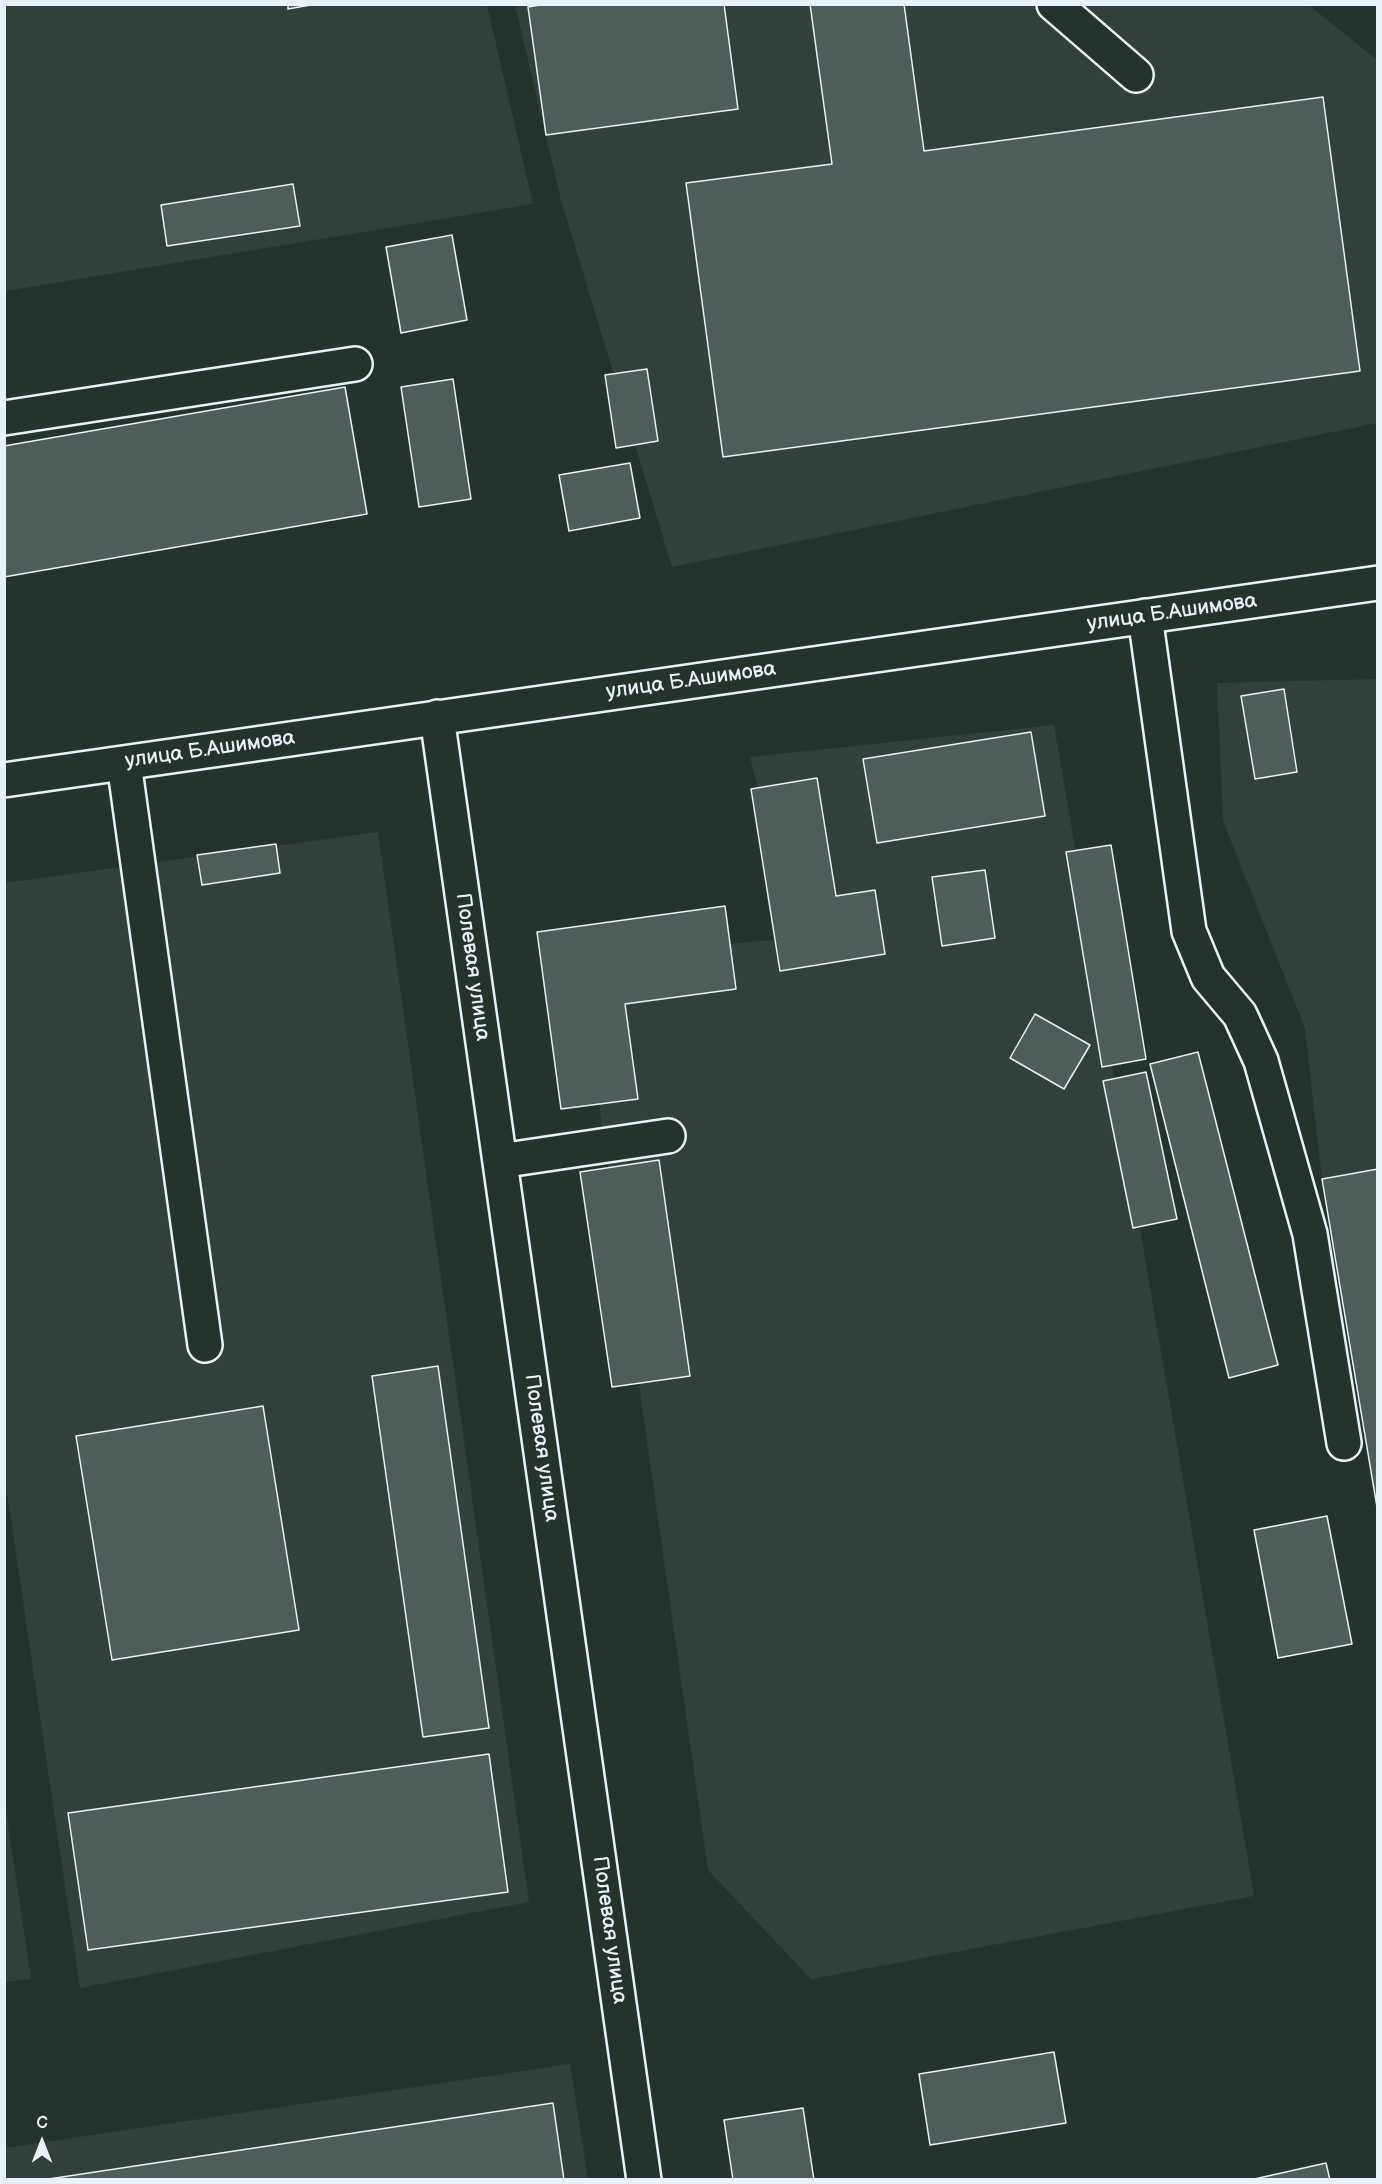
<!DOCTYPE html>
<meta charset="utf-8">
<style>
body{margin:0}
#map{position:relative;width:1382px;height:2184px;overflow:hidden;background:#26332d;font-family:"Balsamiq Sans",sans-serif}
canvas{display:block}
.frame{position:absolute;inset:0;border:6px solid #e8f1f8;pointer-events:none}
.north{position:absolute;left:12px;top:2112px;width:60px;height:60px;-webkit-text-stroke:4px #26332d;paint-order:stroke;rotate:0deg;font-size:16px;font-weight:700;line-height:24px;text-align:center;color:#e8f1f8}
.north::after{content:'';display:block;margin:auto;width:21px;height:27px;background:#e8f1f8;clip-path:polygon(50% 0,100% 100%,50% 72%,0 100%)}
</style>
<div id="map">
<canvas width="1382" height="2184"></canvas>
<div class="frame"></div>
<div class="north">С</div>
</div>
<script>
const c = document.querySelector('canvas').getContext('2d');
c.lineJoin = 'round';
function fillPath(path, color) { c.fillStyle = color; c.fill(path, 'evenodd'); }
function trace(path, color, width, dash) { c.strokeStyle = color; c.lineWidth = width; c.lineCap = dash ? 'butt' : 'round'; c.setLineDash(dash || []); c.stroke(path); }
function label(font, color, halo, rows, align = 'center') {
  c.font = font + ' "Balsamiq Sans",sans-serif'; c.lineWidth = 6; c.setLineDash([]); c.textBaseline = 'middle'; c.strokeStyle = halo; c.fillStyle = color; for (const [text, x, y, turn = 0] of rows) {
    c.save(); c.translate(x, y); c.rotate((+turn || 0) * Math.PI / 180); c.textAlign = isNaN(turn) ? turn : align; if (halo) c.strokeText(text, 0, 0); c.fillText(text, 0, 0); c.restore();
  }
}
const built = new Path2D(`
 M5,5h482l46,199 -528,87z
 M515,5h794l68,55v363l-705,144 -111,-367z
 M1377,679v834l-55,-334 -17,-151 -82,-207 -6,-138z
 M1054,725l200,1171 -443,83 -103,-109 -130,-913 217,-19 -45,-181z
 M378,832l151,1070 -449,86 -76,-516v-589z
 M5,1804l26,175 -26,3h-1z
 M570,2064l18,115 -583,1v-32z`);
const building = new Path2D(`
 M288,4h28l-28,5z
 M546,4h178l14,105 -192,26 -18,-128z
 M810,4h94l20,147 399,-54 37,274 -637,86 -37,-274 146,-19z
 M293,184l7,42 -133,20 -6,-41z
 M452,235l15,85 -66,13 -15,-86z
 M647,369l11,72 -42,7 -11,-73z
 M453,379l18,120 -52,8 -18,-120z
 M345,387l22,127 -363,63v-131z
 M630,463l10,55 -71,13 -10,-56z
 M1284,689l13,83 -42,7 -14,-83z
 M1031,732l14,84 -168,27 -14,-84z
 M817,778l19,118 39,-6 10,64 -105,17 -29,-182z
 M276,844l4,29 -78,12 -5,-30z
 M1111,845l35,214 -44,8 -36,-215z
 M985,870l10,68 -53,8 -10,-69z
 M725,906l11,83 -111,15 13,95 -77,10 -24,-177z
 M1035,1014l55,31 -26,44 -54,-31z
 M1198,1052l80,313 -49,13 -79,-314z
 M1146,1072l31,147 -44,9 -30,-147z
 M659,1160l31,216 -78,11 -32,-215z
 M1378,1169v344l-56,-334z
 M438,1366l51,362 -66,9 -51,-361z
 M263,1406l36,224 -187,30 -36,-224z
 M1327,1516l25,128 -74,14 -24,-128z
 M489,1754l19,138 -420,58 -20,-137z
 M1054,2052l12,71 -136,22 -11,-71z
 M553,2103l11,77h-522z
 M803,2108l11,72h-81l-9,-60z
 M1326,2163l4,17h-80z`);
const minor = new Path2D(`
 M1054,4l82,71
 M4,418l351,-54
 M1145,616l44,315 19,46 32,38 21,46 49,173 34,209
 M437,717l207,1463
 M124,763l81,582
 M4,780l1374,-197
 M500,1161l168,-25`);
const streetNames = [
 ["улица Б.Ашимова",1172,613,-8],
 ["улица Б.Ашимова",691,681,-8],
 ["улица Б.Ашимова",210,750,-8],
 ["Полевая улица",472,967,82],
 ["Полевая улица",541,1448,82],
 ["Полевая улица",609,1930,82]
];
fillPath(built, '#333f3a');
fillPath(building, '#505c59');
trace(building, '#e8f1f8', 1.5);
trace(minor, '#e8f1f8', 38);
trace(minor, '#26332d', 33);
label('21px', '#e8f1f8', '#26332d', streetNames);
</script>
